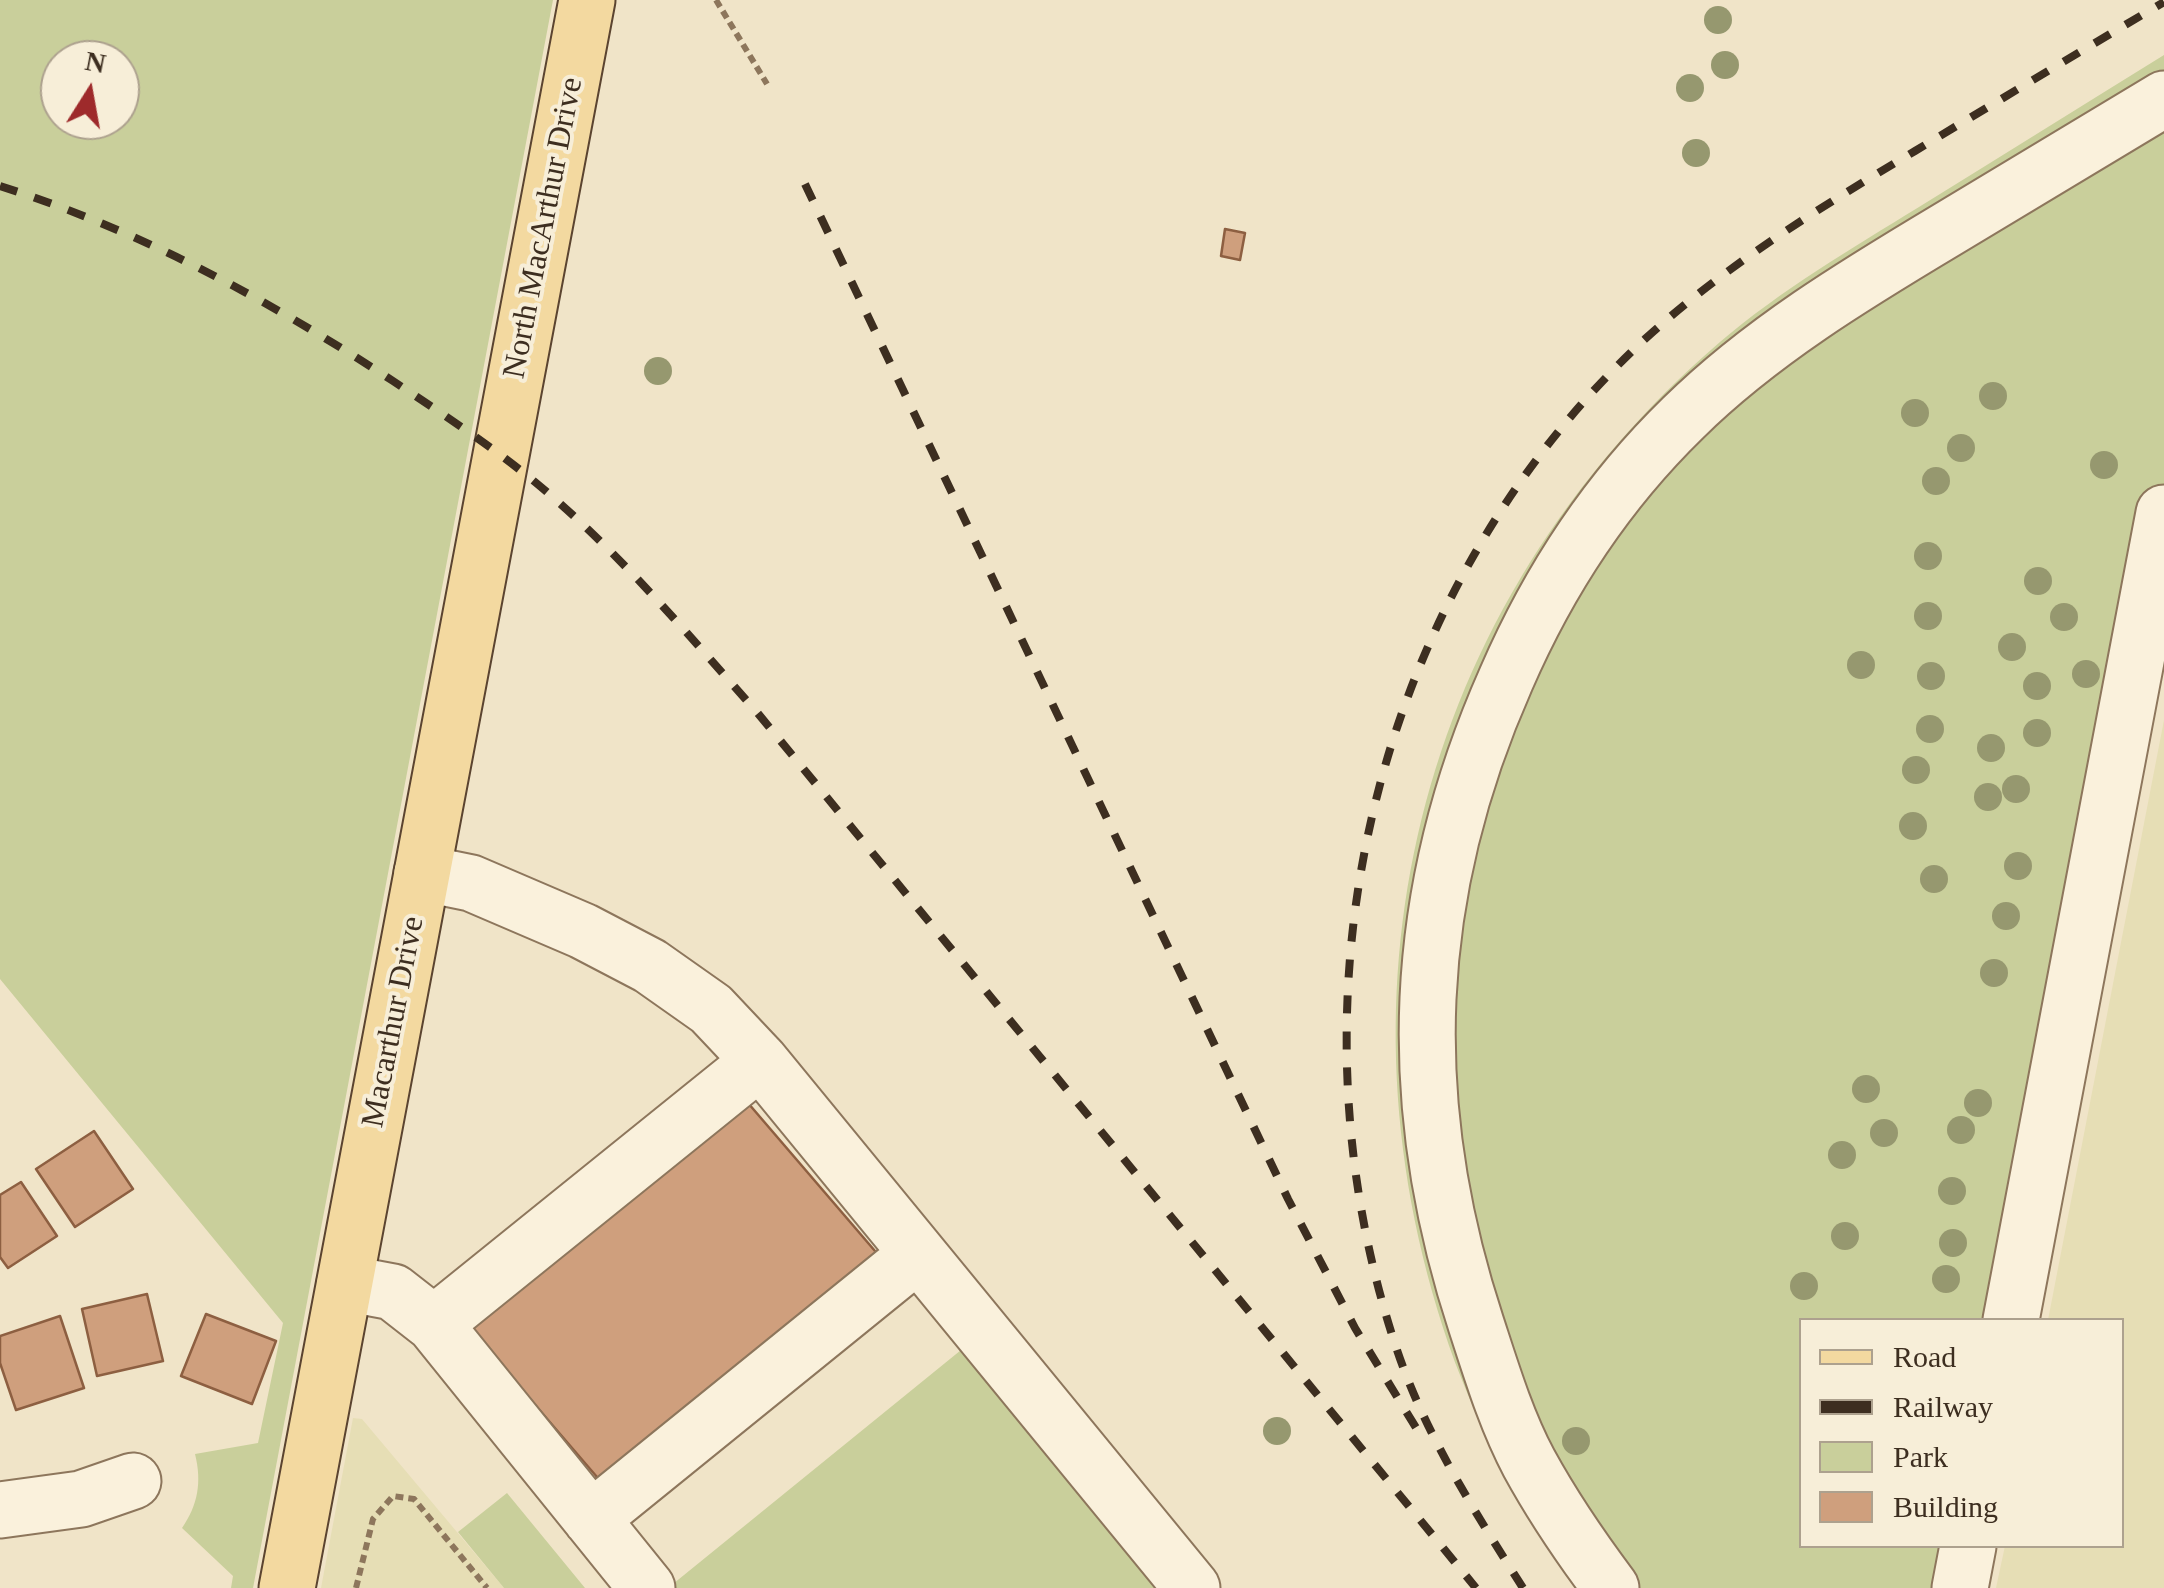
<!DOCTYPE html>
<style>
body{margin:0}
#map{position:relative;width:2164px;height:1588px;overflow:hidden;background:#f0e4c8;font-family:"Times New Roman",serif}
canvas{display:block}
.legend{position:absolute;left:1799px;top:1318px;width:325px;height:230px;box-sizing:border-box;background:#f7eed8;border:2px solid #ada18e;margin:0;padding:12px 18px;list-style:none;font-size:30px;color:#3d2e20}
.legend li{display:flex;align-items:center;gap:20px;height:50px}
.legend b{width:50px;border:2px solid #ada18e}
.north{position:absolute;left:40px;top:40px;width:100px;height:100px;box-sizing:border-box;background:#f7eed8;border:2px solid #ada18e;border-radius:50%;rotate:11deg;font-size:28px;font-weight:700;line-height:40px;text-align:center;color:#3d2e20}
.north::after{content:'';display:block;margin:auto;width:35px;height:45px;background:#9e2a2b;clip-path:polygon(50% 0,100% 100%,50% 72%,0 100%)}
</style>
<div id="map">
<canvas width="2164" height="1588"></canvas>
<ul class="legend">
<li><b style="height:12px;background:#f3d9a0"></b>Road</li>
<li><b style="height:12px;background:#3d2e20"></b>Railway</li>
<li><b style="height:28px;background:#c9cf9b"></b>Park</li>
<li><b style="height:28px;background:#cf9f7d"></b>Building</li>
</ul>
<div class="north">N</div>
</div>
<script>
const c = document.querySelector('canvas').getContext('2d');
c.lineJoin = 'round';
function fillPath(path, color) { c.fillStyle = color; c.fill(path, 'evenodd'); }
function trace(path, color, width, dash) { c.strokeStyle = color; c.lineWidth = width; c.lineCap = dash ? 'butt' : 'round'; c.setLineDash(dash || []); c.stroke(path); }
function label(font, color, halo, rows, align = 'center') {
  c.font = font + ' "Times New Roman",serif'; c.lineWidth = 8; c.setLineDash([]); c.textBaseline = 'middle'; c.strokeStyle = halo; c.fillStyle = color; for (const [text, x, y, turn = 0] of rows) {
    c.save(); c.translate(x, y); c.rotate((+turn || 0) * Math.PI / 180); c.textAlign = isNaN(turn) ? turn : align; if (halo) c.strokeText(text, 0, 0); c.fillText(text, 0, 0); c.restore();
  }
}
const farmland = new Path2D(`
 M2164,720v868h-168l9,-42h117v-226h-74z
 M353,1418l9,1 142,169h-183z`);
const green = new Path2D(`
 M0,0h553l-300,1588h-22l2,-12 -51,-48c16,-23 20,-46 13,-74l63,-11 25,-120 -283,-344zM120,60v60h-60v-60z
 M2164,55v541l-137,724h-225v226h183l-8,42h-396c-44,-67 -90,-133 -119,-208 -145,-376 -48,-775 258,-1038 61,-52 131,-93 199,-135 82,-51 163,-101 245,-152z
 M966,1346l198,242h-496z
 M507,1493l78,95h-81l-46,-56z`);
const building = new Path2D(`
 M1225,229l20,4 -5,27 -19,-4z
 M742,1096l145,169 -272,233 -146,-170z
 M94,1131l39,58 -58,38 -39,-58z
 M21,1182l36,54 -49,32 -8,-11v-62z
 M147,1294l16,67 -66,15 -15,-67z
 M206,1314l70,27 -24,63 -71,-28z
 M60,1316l24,72 -68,22 -16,-47v-27z`);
const path = new Path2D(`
 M716,0l51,84
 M356,1588l17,-69 20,-23 21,3 73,89`);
const minor = new Path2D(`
 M422,873l49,10 112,48 67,35 61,43 49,52 432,527
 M345,1283l48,9 41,32 213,264
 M2011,1320l153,-807
 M434,1324l326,-263
 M0,1510l81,-11 52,-18
 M591,1519l327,-265
 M1611,1588c-30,-40 -58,-81 -82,-125 -23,-43 -38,-93 -53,-139 -73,-222 -65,-431 30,-645 42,-97 101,-187 177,-261 77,-76 173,-134 265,-189 72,-43 144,-86 216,-130
 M1960,1588l8,-42`);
const major = new Path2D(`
 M287,1588l300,-1588`);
const rail = new Path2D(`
 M805,184l483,1015 67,129 63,103
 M0,186c141,45 269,114 393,195 48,32 97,64 142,101 82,68 151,150 221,229l720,877
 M1523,1588c-48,-76 -97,-152 -126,-238 -118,-351 -26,-757 248,-1011 82,-75 176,-132 270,-188 83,-50 166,-100 249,-149`);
const trees = [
 [1718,20],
 [1725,65],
 [1690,88],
 [1696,153],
 [658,371],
 [1993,396],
 [1915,413],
 [1961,448],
 [2104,465],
 [1936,481],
 [1928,556],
 [2038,581],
 [1928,616],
 [2064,617],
 [2012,647],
 [1861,665],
 [2086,674],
 [1931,676],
 [2037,686],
 [1930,729],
 [2037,733],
 [1991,748],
 [1916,770],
 [2016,789],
 [1988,797],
 [1913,826],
 [2018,866],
 [1934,879],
 [2006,916],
 [1994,973],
 [1866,1089],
 [1978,1103],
 [1961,1130],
 [1884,1133],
 [1842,1155],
 [1952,1191],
 [1845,1236],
 [1953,1243],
 [1946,1279],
 [1804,1286],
 [1277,1431],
 [1576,1441]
];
const streetNames = [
 ["North MacArthur Drive",544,228,-79],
 ["Macarthur Drive",394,1022,-79]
];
fillPath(farmland, '#e6deb5');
fillPath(green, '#c9cf9b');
fillPath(building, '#cf9f7d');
trace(building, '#8d5f41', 2.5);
trace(minor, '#8d765c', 59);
trace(major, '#5b4430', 59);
trace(path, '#8d765c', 6, [8, 5]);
trace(minor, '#faf1dc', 55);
trace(major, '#f3d9a0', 55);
trace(rail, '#3d2e20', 8, [18, 18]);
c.fillStyle = '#96986f';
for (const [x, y] of trees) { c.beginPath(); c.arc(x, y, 14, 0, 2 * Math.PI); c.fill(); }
label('32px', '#3d2e20', '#f7eed8', streetNames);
</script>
